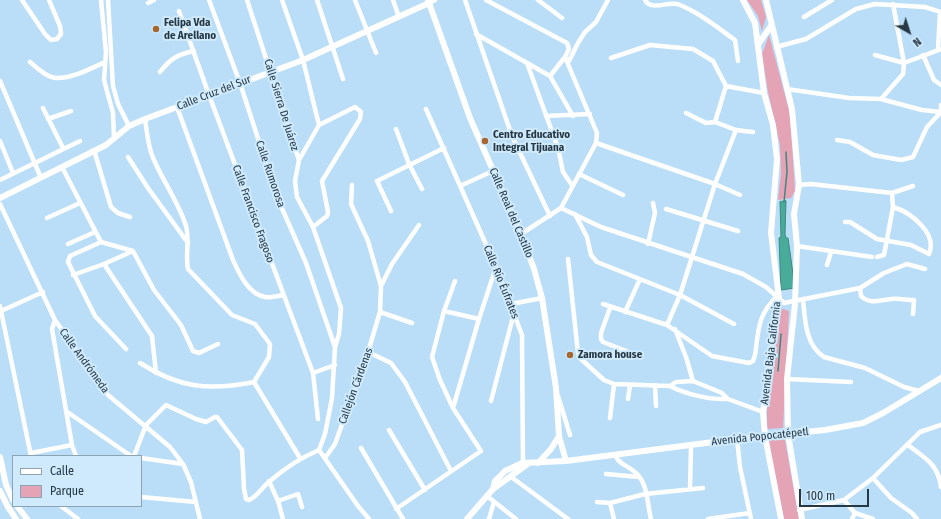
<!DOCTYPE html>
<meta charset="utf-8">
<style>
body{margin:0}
#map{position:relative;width:941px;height:519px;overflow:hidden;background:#badef8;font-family:"Fira Sans Condensed",sans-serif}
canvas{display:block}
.legend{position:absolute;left:12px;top:455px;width:130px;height:52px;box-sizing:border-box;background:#cfeafd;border:1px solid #8ba3b3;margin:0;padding:5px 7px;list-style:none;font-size:12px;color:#263844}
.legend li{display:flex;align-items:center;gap:8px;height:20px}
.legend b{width:20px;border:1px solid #8ba3b3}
.north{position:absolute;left:889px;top:12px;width:40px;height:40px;-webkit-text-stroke:3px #cfeafd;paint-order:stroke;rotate:141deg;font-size:11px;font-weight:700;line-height:16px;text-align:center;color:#263844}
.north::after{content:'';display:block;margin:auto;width:14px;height:18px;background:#263844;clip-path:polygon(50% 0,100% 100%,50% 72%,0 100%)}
.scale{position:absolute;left:799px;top:489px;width:70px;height:18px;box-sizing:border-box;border:2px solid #263844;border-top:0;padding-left:5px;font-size:12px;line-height:14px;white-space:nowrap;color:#263844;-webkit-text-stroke:3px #cfeafd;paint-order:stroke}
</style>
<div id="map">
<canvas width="941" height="519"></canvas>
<ul class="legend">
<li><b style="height:5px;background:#fff"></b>Calle</li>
<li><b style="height:11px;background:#e5a3b6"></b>Parque</li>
</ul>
<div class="north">N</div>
<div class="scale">100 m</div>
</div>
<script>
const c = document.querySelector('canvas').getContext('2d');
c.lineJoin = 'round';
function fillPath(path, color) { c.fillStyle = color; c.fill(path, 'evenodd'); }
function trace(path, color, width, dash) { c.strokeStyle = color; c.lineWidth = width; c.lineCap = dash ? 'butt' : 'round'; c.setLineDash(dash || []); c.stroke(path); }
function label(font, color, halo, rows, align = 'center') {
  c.font = font + ' "Fira Sans Condensed",sans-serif'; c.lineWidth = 4; c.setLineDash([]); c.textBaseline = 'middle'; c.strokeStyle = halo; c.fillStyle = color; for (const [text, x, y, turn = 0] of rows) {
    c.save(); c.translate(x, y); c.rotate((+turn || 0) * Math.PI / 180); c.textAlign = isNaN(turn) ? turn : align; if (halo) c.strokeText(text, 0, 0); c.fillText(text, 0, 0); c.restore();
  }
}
const green = new Path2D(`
 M747,0h14l5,17 -4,14 -4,-15z
 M769,35l21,79 5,77 -4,7 -13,2 3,-26 -1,-29 -12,-53 -6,-38z
 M780,308l9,3 -6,117 -16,1v-19z
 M781,437l4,3 14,79h-15l-16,-78 2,-3z`);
const water = new Path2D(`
 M786,201l-1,33 1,4h2l7,50 -14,2 -2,-52 2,-1 -1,-35z`);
const stream = new Path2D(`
 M784,202l3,-30 -1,-20
 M778,371l3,-37`);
const street = new Path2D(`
 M22,0l23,34 6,6 6,-1 4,-5 -1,-8 -11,-26
 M101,0l5,52 -2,28 9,33 1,24
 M108,0l5,86 5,18 11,22
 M209,0l31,83 37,114 29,66 29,84
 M247,0l52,160 -4,21 2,16 16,30 28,81 -2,26 -4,13 -3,51 -7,36 -6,16
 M282,0l21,60 16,65
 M317,0l26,79
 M355,0l21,53
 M393,0l6,17
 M465,0l47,136 38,80
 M486,0l81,43 2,6 -4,8 32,76 -1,10 -35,65 -40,26
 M538,0l24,18
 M645,0c7,12 24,0 35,5 20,8 38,23 55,35l3,21
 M148,3l6,-3
 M429,3l6,-3
 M179,11l30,84 104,278 5,46
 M804,17l28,-17
 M476,34l74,42
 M776,47l30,-8 50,-30 19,-5 50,3 16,5
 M938,49l2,-37
 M875,55l29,8 37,-14
 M923,55l11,25 7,5
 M611,58l39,-13 43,4 20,12 13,25
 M30,62c6,5 17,16 27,16 16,0 33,-9 48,-16
 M527,63l31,85 5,24 9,13
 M568,63l10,-20 7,-11 11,-10 12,-22
 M160,72c10,-13 18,-18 34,-21
 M550,76l23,40
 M550,76l15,-19
 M0,81l41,97
 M726,86l38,7
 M787,89l62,9 32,1 41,11 19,2
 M881,99l22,-25 1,-11 -11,-59
 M177,107l56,153c6,13 15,34 32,37 5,1 13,-1 18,-2
 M43,108l20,40
 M426,109l70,158 26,68 1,131
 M546,116l44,-2
 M48,119l23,-8
 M145,119c2,13 3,29 9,41 10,23 25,43 32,66 4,15 -1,29 2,43l44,46 23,9 15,20 -1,13 -15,25
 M715,122l11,-36
 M396,129l13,35 13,25
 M736,130l17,2
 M837,140l13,2 23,13 28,5 12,-3 14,-30 14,-15v-7
 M0,141l13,32
 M596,143l119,41 25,11
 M94,150l17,57 7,6 12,4
 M128,157l20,31 40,55
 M299,160l20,-35 36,-18 6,5 -1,7 -38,62 6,31 -1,4 -14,11
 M62,167l39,75 32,9 21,39 27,35 12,26 6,2 19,-9
 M579,174l44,21
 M0,180l80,-39
 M352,185l-1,19 17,37 13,45
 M799,185l12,-1 81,9 21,-7
 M460,186l33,-15
 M0,204l55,116 53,75 62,52 13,17 8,18 9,37
 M561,208l40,19 142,47 23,13 18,16 76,-15 24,-15 23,-9 18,5
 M666,209l72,22
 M391,211l-14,-30 67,-33
 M575,214l12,23 4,18 6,7 83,33 54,29
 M47,218l33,-15
 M845,222h5l27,17 34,6 18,9c9,-21 -19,-42 -36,-47
 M101,242l-31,14 -2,6 27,54 31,33
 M68,244l27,-12
 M648,244l7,-31 -2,-10
 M797,246l75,11
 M877,257l7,-2 9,-48 -1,-14
 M568,259l10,94 3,6 23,21 10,4 56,2 6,-4 17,-1 29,12 6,6 35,13
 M104,264l48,72 4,37
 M827,265l4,-13
 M73,275l31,-11 29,-13
 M860,288l1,8c9,9 19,4 30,3 8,-1 16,1 23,1l-1,14
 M803,299c2,20 2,46 21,58l41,11 39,19 15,4
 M511,304l31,-6
 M603,304l64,21 45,31 37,7 4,-2 2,-6c4,-26 2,-39 22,-59
 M0,306l31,150
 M610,308l-9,25v6l2,3 31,12
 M1,311l42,-19
 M444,311l35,8
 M380,312l32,11
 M625,312l15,-33
 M55,320l-3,9 20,116 4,11
 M667,325l13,-30 35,-111 21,-54 -21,-8 -9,1 -20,-10
 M675,329l11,28 7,24
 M368,352l23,11 14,19 46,89
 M140,363c39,25 69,28 114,19
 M313,373l22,-8
 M787,379l64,3
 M254,382l46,76
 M655,385l1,21
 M670,386c15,8 40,14 58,13
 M558,396l12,39
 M628,399l2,-14
 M491,401l23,-88
 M453,408l26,-89 17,-52
 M66,411l65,45
 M610,418l4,-34
 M389,430l36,60
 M737,439l3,28 11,52
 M908,445c18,14 30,19 33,42
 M361,448l42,71
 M31,453l41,-8
 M615,455c4,10 13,10 21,18 12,11 11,30 15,46
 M134,456l12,-31 20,-20 30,14 10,3 9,-5h2l25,33 2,39 2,10 3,1c9,-4 13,-13 21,-19 15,-13 30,-23 49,-31l39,56 11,13
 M141,458l42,6
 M325,458l10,-14 33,-92 12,-40 1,-26 11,-22 27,-39
 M606,474l33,3
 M510,476l58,43
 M873,478l18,20 21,15 5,6
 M269,481l9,20 5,18
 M690,489l1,-44
 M487,496l29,23
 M141,497l55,5
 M844,500l11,13 18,6
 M278,501l20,-7 4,13
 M597,502l13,1 35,-9 58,-6
 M610,503l4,16
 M61,506l17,13
 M396,509l85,-58 -28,-43 -13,-28 -8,-23 12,-46 11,-30
 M799,510l45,-10 29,-22 47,-46 21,-7
 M489,519l5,-17
 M708,519l42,-6
 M852,519l3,-6`);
const secondary = new Path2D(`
 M428,0l42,118 51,116 13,35 8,29 14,90 3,48 7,25
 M743,0l12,23 9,70 9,32 4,34 -6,74 8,65 -16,114 2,24 16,83
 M766,0l26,109 7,76 -5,29 3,32 -2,58 -8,75 1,55 14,85
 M759,43l12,-17
 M0,198l106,-53 23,-19 16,-7 158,-59 126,-57
 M0,457l6,28 7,15
 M538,463l13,-14 8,-13
 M493,489l2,-8 10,-10 17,-8 44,-2 171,-22 88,-9 38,-7 20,-10 58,-35
 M0,491l8,16 8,12
 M17,506l10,13
 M467,519l26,-30 36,-26`);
const markers = [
 [156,29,4,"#a6672f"],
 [485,141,4,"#a6672f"],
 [570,355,4,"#a6672f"]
];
const poiNames = [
 ["Felipa Vda",164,23],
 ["de Arellano",164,36],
 ["Centro Educativo",493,135],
 ["Integral Tijuana",493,148],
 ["Zamora house",578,355]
];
const streetNames = [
 ["Calle Cruz del Sur",214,93,-21],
 ["Calle Sierra De Juárez",281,105,73],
 ["Calle Rumorosa",270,174,71],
 ["Calle Real del Castillo",511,213,67],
 ["Calle Francisco Fragoso",253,214,70],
 ["Calle Río Éufrates",501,282,68],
 ["Avenida Baja California",771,353,-83],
 ["Calle Andrómeda",84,361,54],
 ["Callejón Cárdenas",356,386,-70],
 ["Avenida Popocatépetl",760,437,-6]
];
fillPath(green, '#e5a3b6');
fillPath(water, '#49ab99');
trace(water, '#3e8880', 1);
trace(stream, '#3e8880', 1.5);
trace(street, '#fff', 4.5);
trace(secondary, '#fff', 6);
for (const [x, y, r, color] of markers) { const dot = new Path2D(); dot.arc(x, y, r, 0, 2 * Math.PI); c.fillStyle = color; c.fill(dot); trace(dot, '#cfeafd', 1.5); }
label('bold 11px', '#263844', '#cfeafd', poiNames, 'left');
label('11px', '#263844', '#cfeafd', streetNames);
</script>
